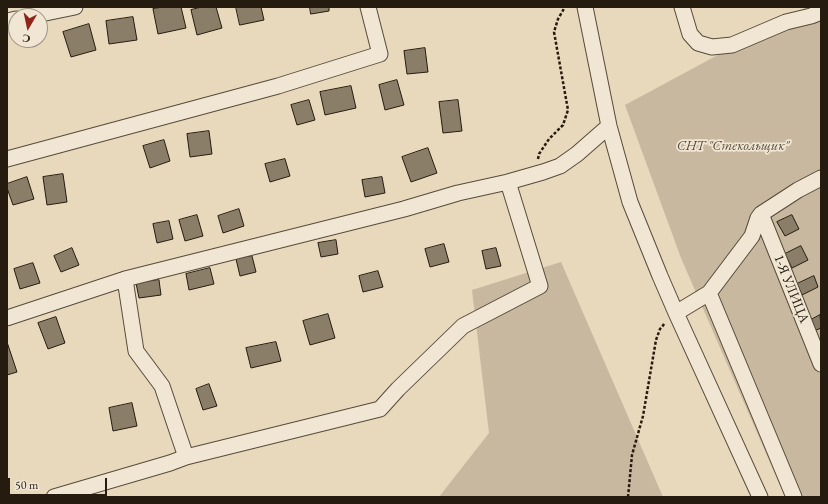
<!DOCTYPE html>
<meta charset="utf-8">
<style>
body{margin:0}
#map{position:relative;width:828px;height:504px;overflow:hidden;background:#e8d8bc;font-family:"EB Garamond",serif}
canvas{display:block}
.frame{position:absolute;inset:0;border:8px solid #251c0f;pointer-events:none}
.north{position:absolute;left:8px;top:8px;width:40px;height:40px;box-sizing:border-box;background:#f0e6d3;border:1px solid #9f9585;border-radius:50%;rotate:189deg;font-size:11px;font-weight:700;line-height:16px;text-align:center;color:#251c0f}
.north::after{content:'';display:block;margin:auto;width:14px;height:18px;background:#8f2418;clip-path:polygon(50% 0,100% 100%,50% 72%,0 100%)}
.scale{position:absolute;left:8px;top:478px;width:99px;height:18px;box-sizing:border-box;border:2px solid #251c0f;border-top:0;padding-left:5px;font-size:12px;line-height:14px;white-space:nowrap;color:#251c0f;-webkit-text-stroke:3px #f0e6d3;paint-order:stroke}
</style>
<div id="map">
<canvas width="828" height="504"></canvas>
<div class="frame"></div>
<div class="north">С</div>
<div class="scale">50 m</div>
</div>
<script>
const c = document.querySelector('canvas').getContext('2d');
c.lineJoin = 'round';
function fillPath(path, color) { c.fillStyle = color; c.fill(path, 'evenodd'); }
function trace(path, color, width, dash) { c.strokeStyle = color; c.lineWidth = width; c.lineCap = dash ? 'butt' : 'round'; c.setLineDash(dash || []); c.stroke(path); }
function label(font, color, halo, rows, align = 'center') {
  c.font = font + ' "EB Garamond",serif'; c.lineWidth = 3.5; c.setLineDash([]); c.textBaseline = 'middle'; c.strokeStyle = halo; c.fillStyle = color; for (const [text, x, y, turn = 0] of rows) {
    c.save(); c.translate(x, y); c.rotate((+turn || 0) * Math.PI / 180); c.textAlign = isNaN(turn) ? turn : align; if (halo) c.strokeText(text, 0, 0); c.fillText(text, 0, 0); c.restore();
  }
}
const green = new Path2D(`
 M807,7h14v490h-36l-104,-239 -56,-153z
 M561,262l102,235h-224l50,-64 -17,-143z`);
const building = new Path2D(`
 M163,7h18l5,21 -28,6 -5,-25z
 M202,7h14l6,21 -25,7 -6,-25z
 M236,7h25l3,13 -24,5z
 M310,7h19v4l-18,3z
 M133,17l4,23 -28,4 -3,-23z
 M89,24l7,26 -25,7 -8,-25z
 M425,48l3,24 -21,2 -3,-23z
 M397,80l7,25 -19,5 -6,-25z
 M351,86l5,22 -31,7 -5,-23z
 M309,100l6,20 -18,5 -6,-20z
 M458,100l4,31 -19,2 -4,-31z
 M209,131l3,23 -22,3 -3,-23z
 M164,140l6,21 -20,7 -7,-22z
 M428,148l9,25 -26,9 -9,-25z
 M285,159l5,17 -20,6 -5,-18z
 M63,174l4,28 -20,3 -4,-28z
 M27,177l7,22 -21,6 -6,-17v-4z
 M382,177l3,16 -20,4 -3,-17z
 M239,209l5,17 -21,7 -5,-17z
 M197,215l6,21 -18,5 -6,-21z
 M792,215l7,14 -14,7 -8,-14z
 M169,221l4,18 -16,4 -4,-19z
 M336,240l2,14 -17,3 -3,-14z
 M444,244l5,18 -19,5 -5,-18z
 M801,246l7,14 -16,8 -7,-14z
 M72,248l7,17 -18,7 -7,-16z
 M496,248l5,18 -15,3 -4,-18z
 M252,256l4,16 -16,4 -4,-17z
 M33,263l7,20 -20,6 -6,-20z
 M210,268l4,16 -25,6 -3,-16z
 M378,271l5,16 -20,5 -4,-16z
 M814,276l4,11 -16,8 -5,-11z
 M159,280l2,15 -22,3 -3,-15z
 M328,314l7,24 -25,7 -7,-24z
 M820,315l1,13 -7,3 -5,-10z
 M56,317l9,26 -17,6 -10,-26z
 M7,342l10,30 -10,3z
 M276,342l5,19 -30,7 -5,-20z
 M209,384l8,22 -14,4 -7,-21z
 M132,403l5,23 -24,5 -4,-23z`);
const path = new Path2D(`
 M538,159l1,-5 10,-15 14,-14 5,-15 -14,-78 4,-13 7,-12
 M628,497l4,-42 11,-39 13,-76 4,-11 5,-6`);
const minor = new Path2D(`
 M585,7l24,119 21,76 30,74 16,37 84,184
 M682,7l8,27 8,9 14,4 20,-2 54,-23 25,-6 10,-4
 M31,16l44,-9
 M7,21l9,-2
 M7,159l271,-73 102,-32 -12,-47
 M761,214l60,150
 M125,279l11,72 26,35 24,71
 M709,293l85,204
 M676,313l33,-20 43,-57 6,-18 3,-4 37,-24 23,-12
 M7,318l118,-39 279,-70 54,-16 50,-11 35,-10 17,-6 17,-12 32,-28
 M54,497l116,-34 16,-6 194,-48 18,-20 65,-63 77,-40 -32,-104`);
const parkNames = [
 ["СНТ \"Стекольщик\"",733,146]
];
const streetNames = [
 ["1-Я УЛИЦА",791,289,68]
];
fillPath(green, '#c7b89f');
fillPath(building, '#8a7e69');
trace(building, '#251c0f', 1);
trace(minor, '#564b3a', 17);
trace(path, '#251c0f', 2.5, [3, 2]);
trace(minor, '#f0e6d3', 15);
label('italic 14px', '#564b3a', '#f0e6d3', parkNames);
label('14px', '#251c0f', '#f0e6d3', streetNames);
</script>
